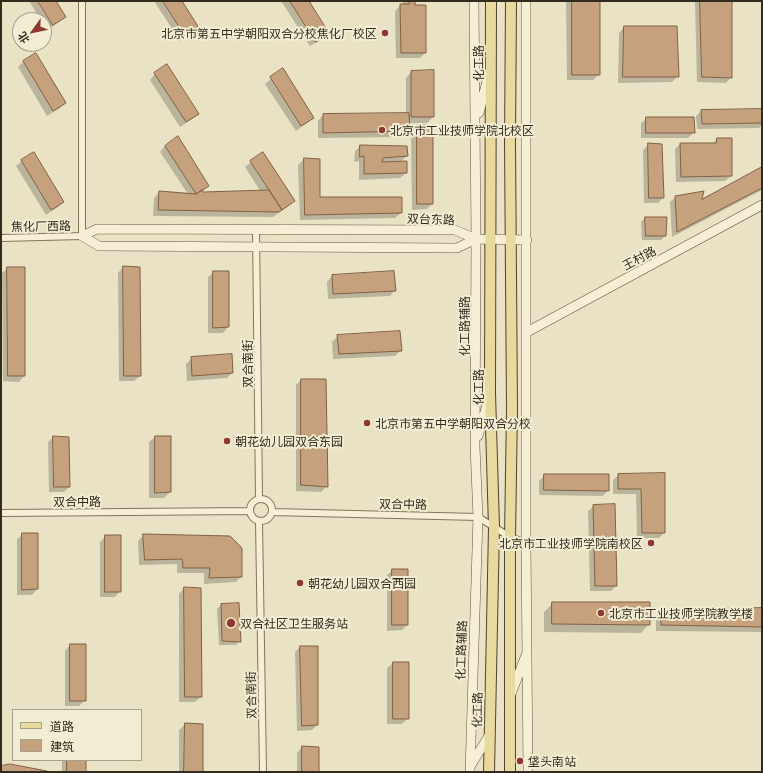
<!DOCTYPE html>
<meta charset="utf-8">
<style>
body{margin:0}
#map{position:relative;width:763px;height:773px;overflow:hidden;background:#eae2c4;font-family:Georgia,"Noto Sans SC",serif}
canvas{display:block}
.frame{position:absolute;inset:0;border:2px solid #342b1f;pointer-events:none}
.legend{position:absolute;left:12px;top:709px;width:130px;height:52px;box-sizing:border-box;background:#f2ecd3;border:1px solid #a69f8b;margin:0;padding:5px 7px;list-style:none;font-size:12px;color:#342b1f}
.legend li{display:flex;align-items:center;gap:8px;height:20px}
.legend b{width:20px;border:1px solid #a69f8b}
.north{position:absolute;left:12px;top:12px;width:40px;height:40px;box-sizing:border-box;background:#f2ecd3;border:1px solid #a69f8b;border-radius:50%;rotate:237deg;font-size:11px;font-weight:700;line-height:16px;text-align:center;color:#342b1f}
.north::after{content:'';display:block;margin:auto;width:14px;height:18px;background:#8d3831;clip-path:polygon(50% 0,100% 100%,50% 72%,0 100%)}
</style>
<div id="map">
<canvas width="763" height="773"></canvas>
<div class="frame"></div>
<ul class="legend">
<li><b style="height:5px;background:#ead99e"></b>道路</li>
<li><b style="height:11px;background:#c5a17d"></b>建筑</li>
</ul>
<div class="north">北</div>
</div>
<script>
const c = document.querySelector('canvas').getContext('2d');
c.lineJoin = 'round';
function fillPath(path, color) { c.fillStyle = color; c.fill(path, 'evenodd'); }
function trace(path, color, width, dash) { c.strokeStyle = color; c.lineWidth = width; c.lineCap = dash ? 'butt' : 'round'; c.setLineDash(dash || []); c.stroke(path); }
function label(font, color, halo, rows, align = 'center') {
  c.font = font + ' Georgia,"Noto Sans SC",serif'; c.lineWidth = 4; c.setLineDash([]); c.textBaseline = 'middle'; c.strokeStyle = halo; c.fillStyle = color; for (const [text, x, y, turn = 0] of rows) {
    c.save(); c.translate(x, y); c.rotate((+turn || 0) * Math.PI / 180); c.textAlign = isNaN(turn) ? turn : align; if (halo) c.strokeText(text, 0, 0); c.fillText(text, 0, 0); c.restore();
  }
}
const shadow = new Path2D(`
 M29,1h26l10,16 -6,5 -12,8 -3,-5v-5h-3z
 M154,1h27l17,27 -6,6 -12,7z
 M281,1h26l21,32 -6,6 -12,7z
 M403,1h11l11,52 -5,5h-24l-1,-47 6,-6h2z
 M566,1h33v73l-6,6h-26z
 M695,1h36v76l-5,6 -29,-1z
 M624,27l54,49 -6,6 -54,1 1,-50z
 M24,61l41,42 -5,5 -13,8 -29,-49z
 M282,70l31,47 -6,6 -11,8 -31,-47z
 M411,72l22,45 -6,6h-18v8l-5,6 -86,1v-17l5,-6 83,-1v-36z
 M155,74l43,39 -6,6 -12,8 -30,-47z
 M762,110v15l-3,3 -62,1 -1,-13 5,-5z
 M647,118l47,14 -6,6h-47v-15z
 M417,126h15v78l-5,5 -15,1 -1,-78z
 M717,139l14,37 -6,5 -49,1 -1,-33 5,-5h33z
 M649,144l14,54 -5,5h-14l-1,-53z
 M165,146l43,40 -6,6 1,1 58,-1 -16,-25 6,-5 43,39 -21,16 -120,-1 1,-18 5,-6 29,2 -28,-42z
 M360,146l47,10 -7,6 6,11 -6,5 -41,2v-19l-5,1 1,-11z
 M304,159l15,39 82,15 -6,5 -95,2 -2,-55z
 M22,161l41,41 -5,5 -12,8 -30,-49z
 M762,168v22l-90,47 -2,-35 5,-5 25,4z
 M645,218l20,18 -4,4h-19l-1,-18z
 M123,267l17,109 -6,5h-15l-1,-108z
 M8,268h16v108l-5,6 -16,-1 -1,-108z
 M214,272l14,55 -5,6h-15v-56z
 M332,276l63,14 -5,6 -62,3 -1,-17z
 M338,336l63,14 -6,6 -62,3 -1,-17z
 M192,358l40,15 -5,5 -40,3 -1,-17z
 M301,380l26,106 -6,6 -25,-1v-106z
 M54,437l15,50 -5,5h-15l-1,-50z
 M155,437h15v55l-6,6h-15v-56z
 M664,474v59l-5,5h-22l-1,-44h-23v-14l6,-5z
 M545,475l63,15 -5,6 -64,-1v-14z
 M594,506l22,80 -5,5h-21l-2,-80z
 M23,534l14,55 -5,6h-15v-56z
 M144,535l97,42 -5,5 -32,2v-11h-27v-9l-38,1 -1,-24z
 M106,536l14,55 -5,6h-15v-55z
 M393,570l14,55 -5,5 -15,1v-56z
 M184,588l17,109 -6,5h-16v-108z
 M553,603l96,21 -8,9 -97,-1v-20z
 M221,605l19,36 -4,4h-17l-2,-36z
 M762,610v22l-106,-1v-15l5,-5z
 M70,645l15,55 -6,6h-14v-55z
 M300,647l17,78 -5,5 -15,1 -2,-79z
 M393,663l15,55 -6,6h-15v-56z
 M185,724l17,48h-23v-42z
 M302,747l16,25h-21v-19z
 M62,760h23v12h-23z`);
const building = new Path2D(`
 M38,1h18l10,16 -13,8z
 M163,1h19l17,27 -13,9z
 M290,1h19l20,32 -13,9z
 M409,1h6v4h11v48h-25l-1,-49h9z
 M572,1h28v74h-28z
 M700,1h32v77l-30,-1z
 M624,26h53l2,51h-56z
 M36,53l30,50 -13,8 -30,-50z
 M167,64l32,50 -13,8 -32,-49z
 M283,68l31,50 -13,8 -31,-49z
 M434,70v47h-23v-46z
 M762,109v14l-60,1 -1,-14z
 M409,113l1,18 -87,2v-19z
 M646,117h48l1,16h-49z
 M417,125h16v79h-16z
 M178,136l31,50 -13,8 -31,-48z
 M717,138h15v38l-51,1 -1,-34h36z
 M648,143l14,1 2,54h-15z
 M360,145l47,1 1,10 -25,2 -1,4 25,-1v12l-43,1v-18l-4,1z
 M34,152l30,50 -13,8 -30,-50z
 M263,152l32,49 -13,9 -32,-49z
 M304,158l16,1v38h82v16l-97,2z
 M762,167v21l-85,44 -2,-36 29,-5 -2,8z
 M202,190l1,2 66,-2 13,20 -3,2 -121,-2 1,-19 37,3z
 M645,217h22l-1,19h-20z
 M123,266l17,1 1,109h-17z
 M7,267h18v109h-17z
 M213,271h16v56l-16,1z
 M394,271l2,20 -63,3 -1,-19z
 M400,331l2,20 -63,3 -2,-19z
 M232,354l1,19 -41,3 -1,-19z
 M301,379h25l2,108 -27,-2z
 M53,436l16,1 1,50h-16z
 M155,436h16v56l-16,1z
 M665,473v60h-23l-1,-44h-23v-15z
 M544,474h65v17l-65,-1z
 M615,504l2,82h-22l-2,-81z
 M22,533h16v56l-16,1z
 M143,534l87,2 12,12v29l-33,1 1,-10h-27l-1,-9 -37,1z
 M105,535h16v57h-16z
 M392,569h16v56h-16z
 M184,587l17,1 1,109h-17z
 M552,602h98v23l-98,-1z
 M239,603l2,39 -19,-1 -1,-37z
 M762,608v19l-101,-2v-15z
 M70,644h16v57h-16z
 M300,646h18v79l-16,1z
 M393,662h16v57h-16z
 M185,723l18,1v48h-19z
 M302,746l17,1v25h-17z
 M67,760h19v12h-19z
 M10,764l37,7v1h-46v-6z`);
const street = new Path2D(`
 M256,229l3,270
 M1,238l81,-2v-235
 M250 510a11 11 0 1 1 22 0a11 11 0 1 1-22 0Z
 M272,512l206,5 32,20 16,6
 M1,513l249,-2
 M259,521l4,251`);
const secondary = new Path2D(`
 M526,1v542l2,229
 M479,113l10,-40
 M82,236l15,-7 358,1 21,9 51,1
 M82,236l17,10 358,2 19,-9
 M527,332l235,-127
 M478,436l11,-38
 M511,694l15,-39
 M471,765l19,-31
 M470,772l8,-255 -3,-70 1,-208 -2,-238`);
const primary = new Path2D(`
 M489,772l5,-245 -4,-134 1,-392
 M510,772v-235l2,-128 -2,-266 1,-142`);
const markers = [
 [385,33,4,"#8d3831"],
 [382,130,4,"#8d3831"],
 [367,423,4,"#8d3831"],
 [227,441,4,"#8d3831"],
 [651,543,4,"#8d3831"],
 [300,583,4,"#8d3831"],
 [601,613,4,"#8d3831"],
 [231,623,5,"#8d3831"],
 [520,761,4,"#8d3831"]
];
const poiNames = [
 ["北京市第五中学朝阳双合分校焦化厂校区",377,33,"right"],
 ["北京市工业技师学院北校区",390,130],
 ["北京市第五中学朝阳双合分校",375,423],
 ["朝花幼儿园双合东园",235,441],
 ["北京市工业技师学院南校区",643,543,"right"],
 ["朝花幼儿园双合西园",308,583],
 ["北京市工业技师学院教学楼",609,613],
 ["双合社区卫生服务站",240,623],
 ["垡头南站",528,761]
];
const streetNames = [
 ["化工路",478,63,-90],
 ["双台东路",431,219,2],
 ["焦化厂西路",41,226,-1],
 ["王村路",639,258,-28],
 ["化工路辅路",464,326,-90],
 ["双合南街",247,364,-90],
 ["化工路",478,387,-90],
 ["双合中路",77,501],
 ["双合中路",403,504,1],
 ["化工路辅路",461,650,-88],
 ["双合南街",251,695,-91],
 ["化工路",477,710,-89]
];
fillPath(shadow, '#0003');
fillPath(building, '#c5a17d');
trace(building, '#806044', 1);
trace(street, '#83745c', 8);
trace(secondary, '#65553f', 10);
trace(primary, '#514230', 12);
trace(street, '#f6efd6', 6);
trace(secondary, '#f6efd6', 9);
trace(primary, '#ead99e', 10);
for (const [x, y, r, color] of markers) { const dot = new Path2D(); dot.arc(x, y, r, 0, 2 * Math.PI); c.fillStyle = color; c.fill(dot); trace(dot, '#f2ecd3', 1.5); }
label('12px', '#342b1f', '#f2ecd3', poiNames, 'left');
label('12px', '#342b1f', '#f2ecd3', streetNames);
</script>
